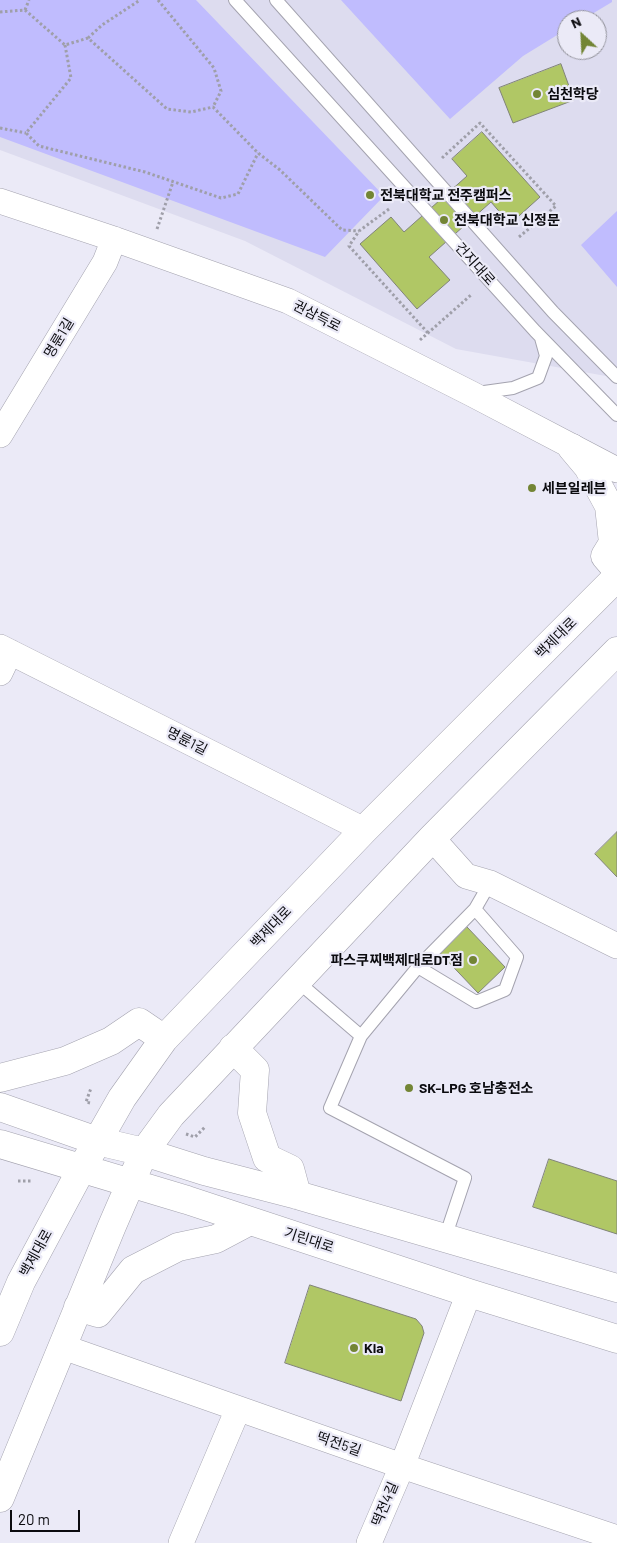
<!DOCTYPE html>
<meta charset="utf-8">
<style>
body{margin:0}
#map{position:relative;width:617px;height:1543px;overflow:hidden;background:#ebeaf7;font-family:Barlow,sans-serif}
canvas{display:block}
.north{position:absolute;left:557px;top:10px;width:50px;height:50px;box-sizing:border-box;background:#ebeaf7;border:1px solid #91919a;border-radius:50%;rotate:335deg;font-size:14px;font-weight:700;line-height:20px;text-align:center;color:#0b0b0f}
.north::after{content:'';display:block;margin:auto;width:18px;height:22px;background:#738535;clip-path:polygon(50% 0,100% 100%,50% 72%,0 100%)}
.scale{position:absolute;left:10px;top:1510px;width:70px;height:22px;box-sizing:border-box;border:2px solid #0b0b0f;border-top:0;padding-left:6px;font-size:15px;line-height:18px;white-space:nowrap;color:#0b0b0f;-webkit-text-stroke:4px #ebeaf7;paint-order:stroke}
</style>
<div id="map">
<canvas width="617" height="1543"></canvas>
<div class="north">N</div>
<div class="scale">20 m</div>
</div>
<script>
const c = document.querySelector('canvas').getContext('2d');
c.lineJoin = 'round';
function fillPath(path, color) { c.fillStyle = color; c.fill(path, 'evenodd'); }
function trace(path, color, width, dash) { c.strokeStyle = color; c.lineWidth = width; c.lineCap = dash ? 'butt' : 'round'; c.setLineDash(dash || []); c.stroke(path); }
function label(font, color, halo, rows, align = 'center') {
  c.font = font + ' Barlow,"Noto Sans KR",sans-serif'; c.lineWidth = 4.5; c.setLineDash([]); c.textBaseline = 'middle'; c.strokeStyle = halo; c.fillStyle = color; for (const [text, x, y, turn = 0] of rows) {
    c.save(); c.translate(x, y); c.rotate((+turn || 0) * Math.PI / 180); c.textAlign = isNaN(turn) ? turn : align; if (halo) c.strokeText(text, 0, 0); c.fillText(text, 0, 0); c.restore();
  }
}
const built = new Path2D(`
 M0,0h617v378l-161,-29 -211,-108 -245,-91zM567,20h30v30h-30z`);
const green = new Path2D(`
 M0,0h196l188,196 -59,61 -325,-120z
 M341,0h271v2l-30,18h-15v9l-44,27 -73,63z
 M617,211v76l-36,-42z`);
const building = new Path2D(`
 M561,64l13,36 -61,23 -14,-35z
 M482,132l58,65 -30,27 -19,-22 -62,55 21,23 -33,29 -57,-65 31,-27 13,15 63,-56 -15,-17z
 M617,832v45l-22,-23z
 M467,927l38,40 -27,26 -38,-40z
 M549,1159l68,22v53l-84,-27z
 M310,1285l106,34 6,7 2,7 -23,68 -116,-38z`);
const path = new Path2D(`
 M158,0l56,68 7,23 -8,16
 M25,10l4,-10
 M0,12l25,-2 40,35 23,-7 79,71 24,3 22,-5 45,46 22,17 62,60 17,1
 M88,38l14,-13 38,-25
 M65,45l6,33 -45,55 13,13 106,26 76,26 17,-4 20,-41
 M0,128l26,5
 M442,158l38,-35 76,83 -37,31
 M389,209l-30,22 -10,15 79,87
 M157,229l16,-47
 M420,340l51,-45
 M90,1103l-4,-1 5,-14
 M186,1134l9,3 11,-11
 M18,1181h13`);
const lane = new Path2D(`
 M235,0l300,331 82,84
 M276,0l277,312 64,65
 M477,393l36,-5 25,-10 8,-22 -5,-18
 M418,967l57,-58 15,-26
 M297,981l64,55
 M445,1238l20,-60 -135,-70 31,-72 57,-69 58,35 29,-12 12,-33 -42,-48`);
const street = new Path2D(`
 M0,201l114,38 174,62 184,93 145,76
 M0,435l105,-173 9,-23
 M0,647l364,183
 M0,673l10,-21
 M432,838l34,38 24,7 127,63
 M63,1347l339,119 215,72
 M181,1543l57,-134
 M369,1543l33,-77 67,-173`);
const secondary = new Path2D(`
 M572,448l16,19 21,39 4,37 -8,13 12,14
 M233,1048l22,22 -3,43 15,45 23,11 7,26
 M0,1078l65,-17 46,-20 28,-19 25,17
 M0,1107l97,34 47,11 60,19 93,24 320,93
 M0,1144l187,56 282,93 148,46
 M78,1307l20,6 35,-43 45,-23 38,-8 34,-18
 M0,1332l21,-50 61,-114 40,-70 42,-59 200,-209 253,-253
 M0,1498l112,-272 32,-74 27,-37 261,-277 185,-187`);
const markers = [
 [537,94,5,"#738535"],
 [370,195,5,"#738535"],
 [444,220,5,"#738535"],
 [532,488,5,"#738535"],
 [473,960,5,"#738535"],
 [409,1088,5,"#738535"],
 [354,1348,5,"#738535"]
];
const poiNames = [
 ["심천학당",547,94],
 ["전북대학교 전주캠퍼스",380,195],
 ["전북대학교 신정문",454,220],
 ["세븐일레븐",542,488],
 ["파스쿠찌백제대로DT점",463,960,"right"],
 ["SK-LPG 호남충전소",419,1088],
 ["Kia",364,1348]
];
const streetNames = [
 ["건지대로",475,264,48],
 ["권삼득로",317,316,27],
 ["명륜1길",59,338,-59],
 ["백제대로",556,638,-45],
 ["명륜1길",187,741,27],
 ["백제대로",271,927,-46],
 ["기린대로",309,1240,18],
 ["백제대로",36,1253,-61],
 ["떡전5길",339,1444,19],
 ["떡전4길",385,1504,-67]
];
fillPath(built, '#dddcef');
fillPath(green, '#c0bcfe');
fillPath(building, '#b0c765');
trace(building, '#818479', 1);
trace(lane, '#a4a3af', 14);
trace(street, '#a4a3af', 26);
trace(secondary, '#a4a3af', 29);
trace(path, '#9f9fa9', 3, [2.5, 2.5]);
trace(lane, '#fff', 12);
trace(street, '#fff', 25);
trace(secondary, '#fff', 28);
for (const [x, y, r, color] of markers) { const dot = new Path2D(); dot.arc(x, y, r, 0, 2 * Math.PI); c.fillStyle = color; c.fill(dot); trace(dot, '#ebeaf7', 2); }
label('bold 14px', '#0b0b0f', '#ebeaf7', poiNames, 'left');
label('14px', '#0b0b0f', '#ebeaf7', streetNames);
</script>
